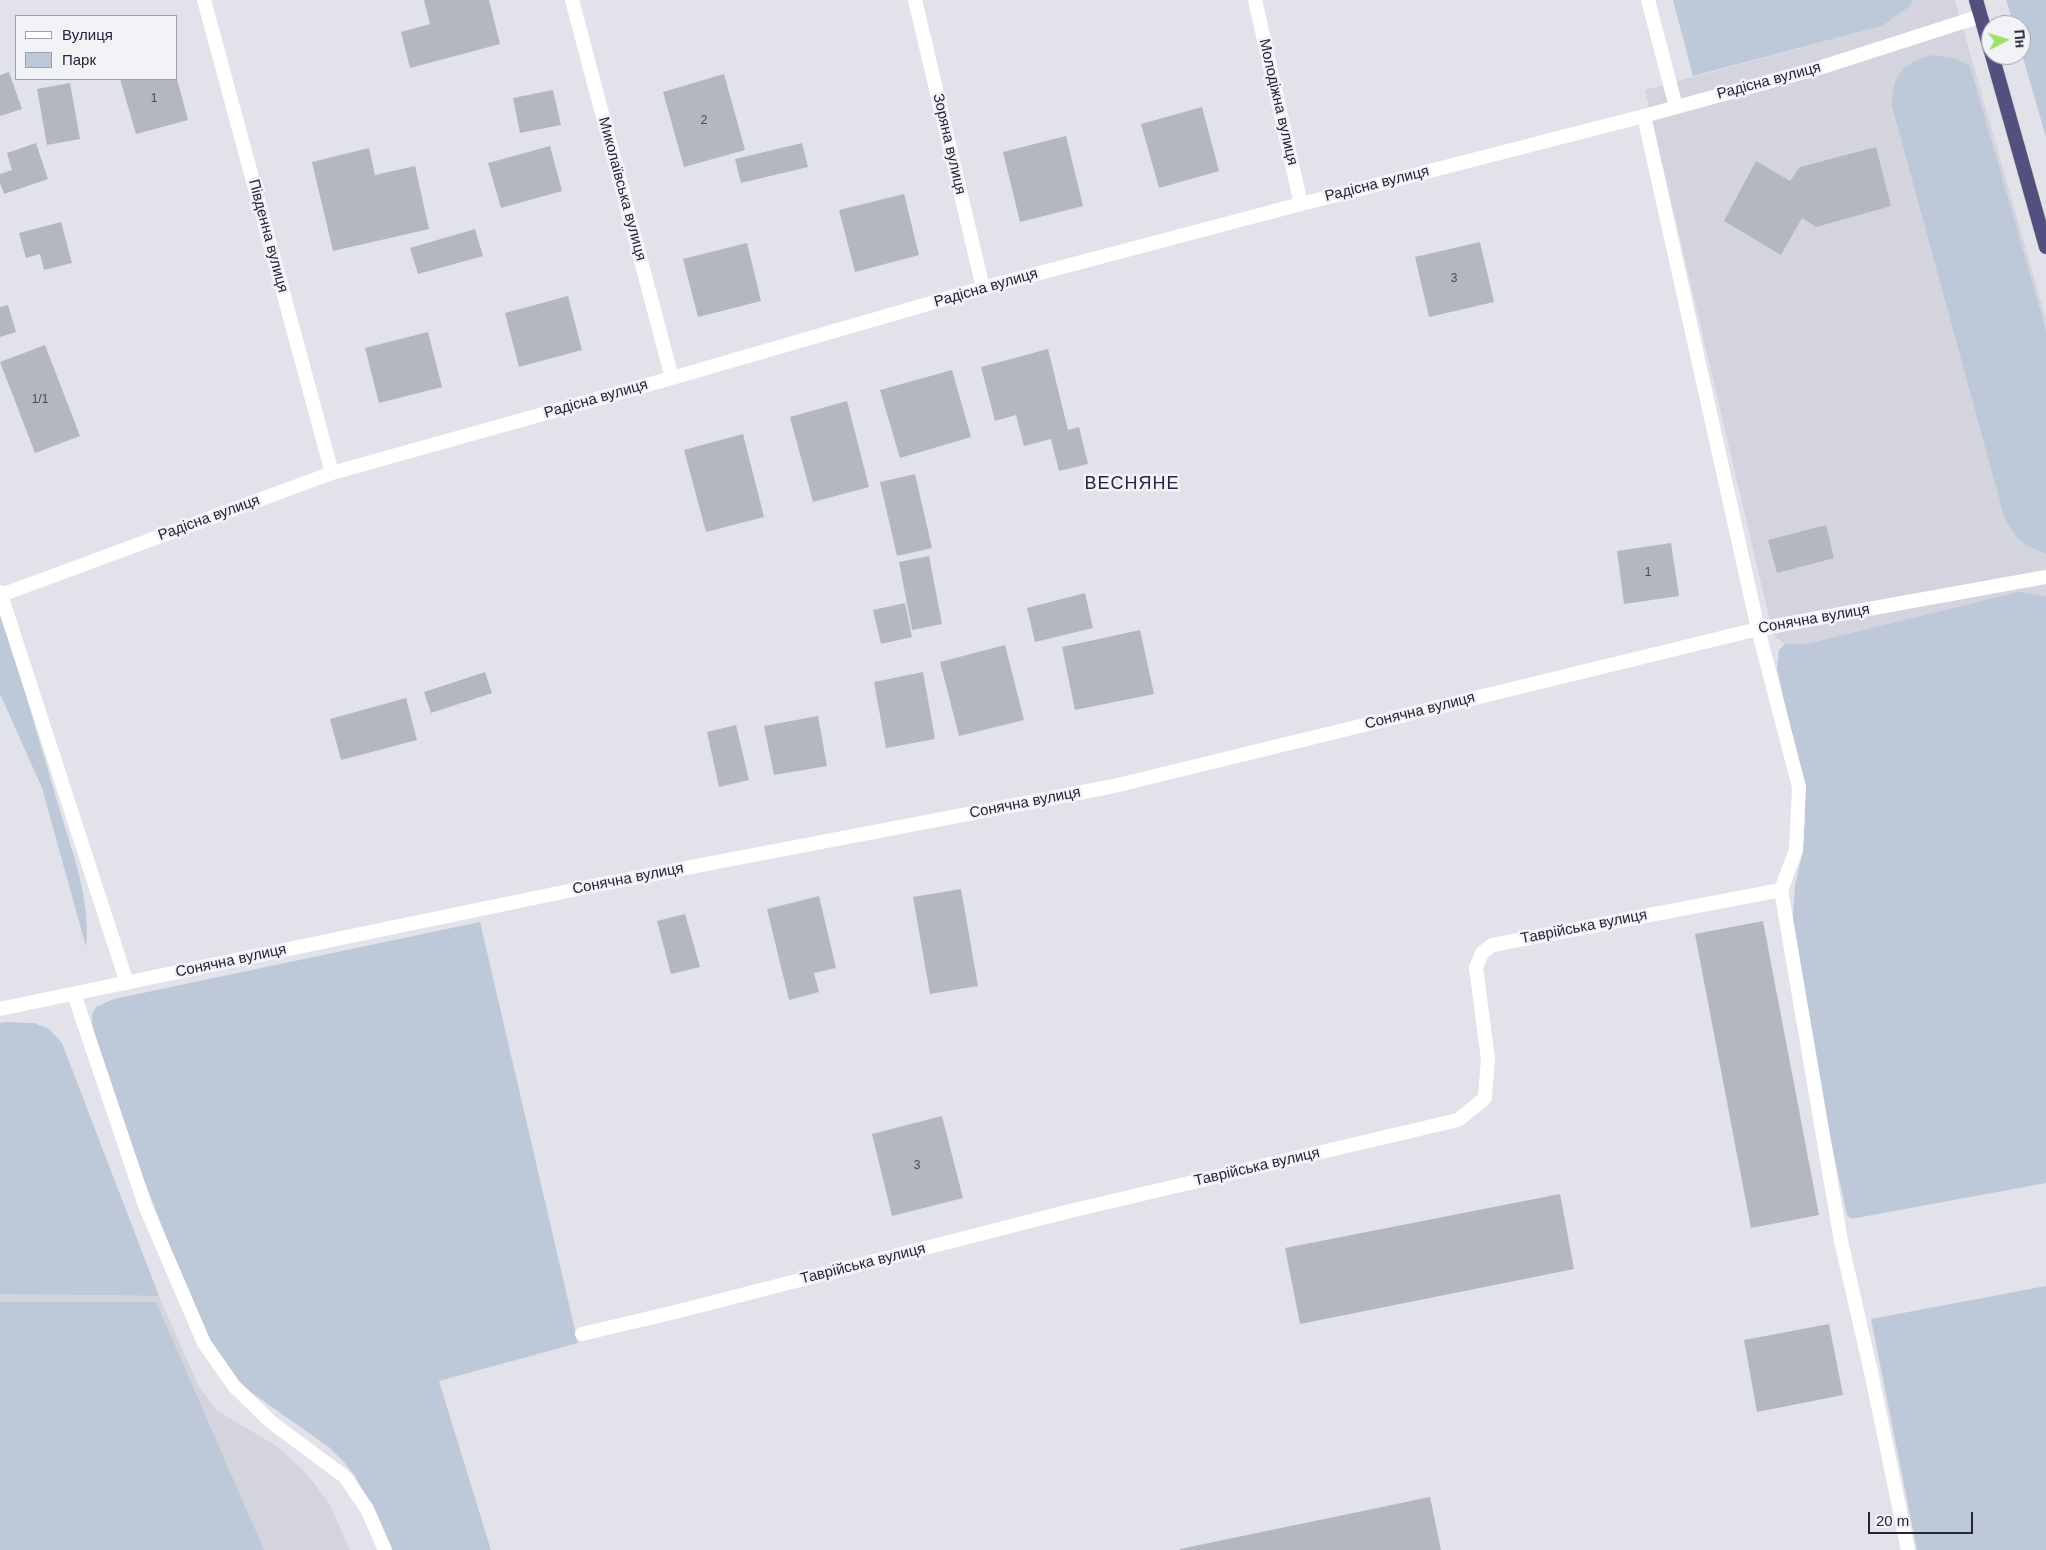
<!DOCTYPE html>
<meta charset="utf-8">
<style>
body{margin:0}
#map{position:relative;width:2046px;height:1550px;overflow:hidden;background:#e2e3ea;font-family:Arial,sans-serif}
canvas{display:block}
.legend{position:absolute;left:15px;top:15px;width:162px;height:65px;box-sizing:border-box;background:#f1f3f7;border:1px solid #9fa0ab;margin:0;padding:6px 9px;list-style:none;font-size:15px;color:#252438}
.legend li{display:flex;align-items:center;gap:10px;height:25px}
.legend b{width:25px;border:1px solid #9fa0ab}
.north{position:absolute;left:1981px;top:15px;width:50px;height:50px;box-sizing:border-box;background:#f1f3f7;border:1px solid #9fa0ab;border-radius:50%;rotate:85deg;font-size:14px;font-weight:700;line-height:20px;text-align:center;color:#252438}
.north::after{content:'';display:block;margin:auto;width:18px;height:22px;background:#9fe069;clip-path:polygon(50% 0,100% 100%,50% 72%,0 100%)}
.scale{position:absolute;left:1868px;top:1512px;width:105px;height:22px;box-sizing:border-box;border:2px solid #252438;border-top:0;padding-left:6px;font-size:15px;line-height:18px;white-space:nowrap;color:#252438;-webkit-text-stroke:4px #f1f3f7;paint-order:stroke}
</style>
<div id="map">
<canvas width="2046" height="1550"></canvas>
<ul class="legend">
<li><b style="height:6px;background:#fff"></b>Вулиця</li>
<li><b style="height:14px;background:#bdc9d8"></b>Парк</li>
</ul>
<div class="north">Пн</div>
<div class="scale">20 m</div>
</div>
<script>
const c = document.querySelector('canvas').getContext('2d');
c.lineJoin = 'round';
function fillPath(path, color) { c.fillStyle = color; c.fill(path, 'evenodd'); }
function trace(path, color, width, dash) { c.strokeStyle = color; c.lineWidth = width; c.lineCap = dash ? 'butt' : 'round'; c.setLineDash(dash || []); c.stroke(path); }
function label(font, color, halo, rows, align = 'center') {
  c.font = font + ' Arial,sans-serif'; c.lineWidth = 5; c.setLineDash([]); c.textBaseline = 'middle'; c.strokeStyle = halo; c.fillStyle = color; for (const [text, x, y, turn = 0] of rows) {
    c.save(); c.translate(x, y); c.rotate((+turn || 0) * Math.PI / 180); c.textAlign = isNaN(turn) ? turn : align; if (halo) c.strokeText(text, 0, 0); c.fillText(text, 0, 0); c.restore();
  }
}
const built = new Path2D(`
 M1913,0h42l91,319v277l-27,-3 -213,51h-21l-10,-7 -6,-20 -124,-527 237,-64 28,-20z
 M0,1294l159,2 39,89 18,25 62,37 29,27 22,29 21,47h-350z`);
const green = new Path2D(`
 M1673,0h240l-3,6 -28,20 -189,50z
 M2006,0h40v137l-25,-86v-26h-7z
 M1934,55l23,4 13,7 76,265v223c-26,-11 -29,-12 -42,-38l-112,-410c0,-32 11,-44 42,-51z
 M2019,592l27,4v587l-195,36 -4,-4 -48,-221 -7,-61 3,-48 8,-34 2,-34 -2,-30 -26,-119 2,-18 6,-6h21z
 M0,615c21,59 37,119 55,179 13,47 37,104 31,153l-44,-159 -42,-94z
 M480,922l98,421 -139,38 52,169h-105l-18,-49 -13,-25 -11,-14 -14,-14 -92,-65 -30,-37 -100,-260 -15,-49 -1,-23 4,-7 18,-8z
 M5,1022l29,1 15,6 13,14 97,253 -159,-2v-271z
 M2046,1286v264h-129l-46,-231z
 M0,1302h156l108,248h-264z`);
const building = new Path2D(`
 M424,0h65l11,44 -90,24 -9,-36 29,-8z
 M9,72l13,37 -22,7v-41z
 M724,74l21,76 -61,17 -21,-75z
 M120,79h57l11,41 -52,14z
 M70,83l10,56 -33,6 -10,-56z
 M553,90l8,35 -41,8 -7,-35z
 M1202,107l17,64 -60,17 -18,-64z
 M1066,136l17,70 -63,16 -17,-70z
 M36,143l12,36 -44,15 -4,-11v-9l12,-4 -5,-17z
 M802,143l6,24 -67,16 -6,-24z
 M550,146l12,45 -61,17 -13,-45z
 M1876,147l15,59 -75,21 -14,-9 -21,37 -57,-34 32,-60 34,20 10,-14z
 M369,148l6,27 40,-9 14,63 -96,22 -21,-89z
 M904,194l15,61 -64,17 -16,-62z
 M61,222l11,41 -28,7 -4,-16 -14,4 -7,-25z
 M475,229l8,27 -65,18 -8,-26z
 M1480,242l14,60 -65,15 -14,-60z
 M747,243l14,58 -63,16 -15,-58z
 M568,296l14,54 -63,17 -14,-54z
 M8,305l8,27 -16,5v-30z
 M428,332l14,55 -63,16 -14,-55z
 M45,345l35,91 -45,17 -35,-91z
 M1048,349l20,81 11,-3 9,37 -29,7 -8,-32 -27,7 -8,-31 -21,6 -14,-54z
 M952,370l19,67 -71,21 -20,-68z
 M847,401l22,86 -56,15 -23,-85z
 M743,434l21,83 -58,15 -22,-82z
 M915,474l17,74 -35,8 -17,-74z
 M1826,525l8,33 -57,15 -9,-33z
 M1671,543l8,53 -55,8 -7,-53z
 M929,556l13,68 -30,6 -13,-68z
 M1085,593l8,35 -58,14 -8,-34z
 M905,603l7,34 -31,7 -8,-34z
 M1140,630l14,64 -79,16 -13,-63z
 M1005,645l19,75 -65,16 -19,-74z
 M485,672l7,21 -61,20 -7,-21z
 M923,672l12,67 -49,9 -12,-66z
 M406,698l11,42 -76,20 -11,-41z
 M818,716l9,50 -53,9 -10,-49z
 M736,725l13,55 -30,7 -12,-55z
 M961,889l17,97 -48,8 -17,-97z
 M819,896l17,72 -22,5 5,19 -30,8 -22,-91z
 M685,914l15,53 -29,7 -14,-53z
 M1763,921l56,294 -68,13 -56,-294z
 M942,1116l21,82 -71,18 -20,-82z
 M1560,1194l14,75 -274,55 -15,-76z
 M1829,1324l14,71 -86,17 -13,-72z
 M1430,1497l11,53h-261v-1z`);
const minor = new Path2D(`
 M204,0l128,473
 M572,0l100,378
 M915,0l68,288
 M1255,0l46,204
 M1648,0l28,107
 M1644,116l114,513 41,158 -3,63 -15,40 60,351 30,131 37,178
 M0,592l127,391
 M1,595l331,-122 340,-95 311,-90 318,-84 343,-88 175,-48 162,-52
 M74,994l72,214 58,135 30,43 37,36 74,55 22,32 18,41
 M0,1009l597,-124 517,-99 644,-157 288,-52
 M582,1334l93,-22 395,-101 388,-91 27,-22 3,-39 -12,-91 6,-15 10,-8 289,-55`);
const trunk = new Path2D(`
 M1976,0l15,52
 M1992,55l54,192`);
const numberNames = [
 ["1",154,99],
 ["2",704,121],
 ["3",1454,279],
 ["1/1",40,400],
 ["1",1648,573],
 ["3",917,1166]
];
const streetNames = [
 ["Радісна вулиця",1769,81,-15],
 ["Молодіжна вулиця",1278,102,77],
 ["Зоряна вулиця",949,144,77],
 ["Радісна вулиця",1377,184,-14],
 ["Миколаївська вулиця",622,189,75],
 ["Південна вулиця",268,236,75],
 ["Радісна вулиця",986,288,-16],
 ["Радісна вулиця",596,399,-16],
 ["Радісна вулиця",209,518,-20],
 ["Сонячна вулиця",1814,619,-10],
 ["Сонячна вулиця",1420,711,-14],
 ["Сонячна вулиця",1025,803,-11],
 ["Сонячна вулиця",628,879,-11],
 ["Таврійська вулиця",1584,927,-11],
 ["Сонячна вулиця",231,961,-12],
 ["Таврійська вулиця",1257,1167,-13],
 ["Таврійська вулиця",863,1264,-14]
];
const quarterNames = [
 ["ВЕСНЯНЕ",1132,484]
];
fillPath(built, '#d3d4dd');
fillPath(green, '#bdc9d8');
fillPath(building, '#b4b6c0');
trace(trunk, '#bebdc3', 15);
trace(minor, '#fff', 14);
trace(trunk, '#53507e', 14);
label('12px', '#49485a', null, numberNames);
label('15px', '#252438', '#f1f3f7', streetNames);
c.letterSpacing = '1px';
label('18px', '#252348', '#f1f3f7', quarterNames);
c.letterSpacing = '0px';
</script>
